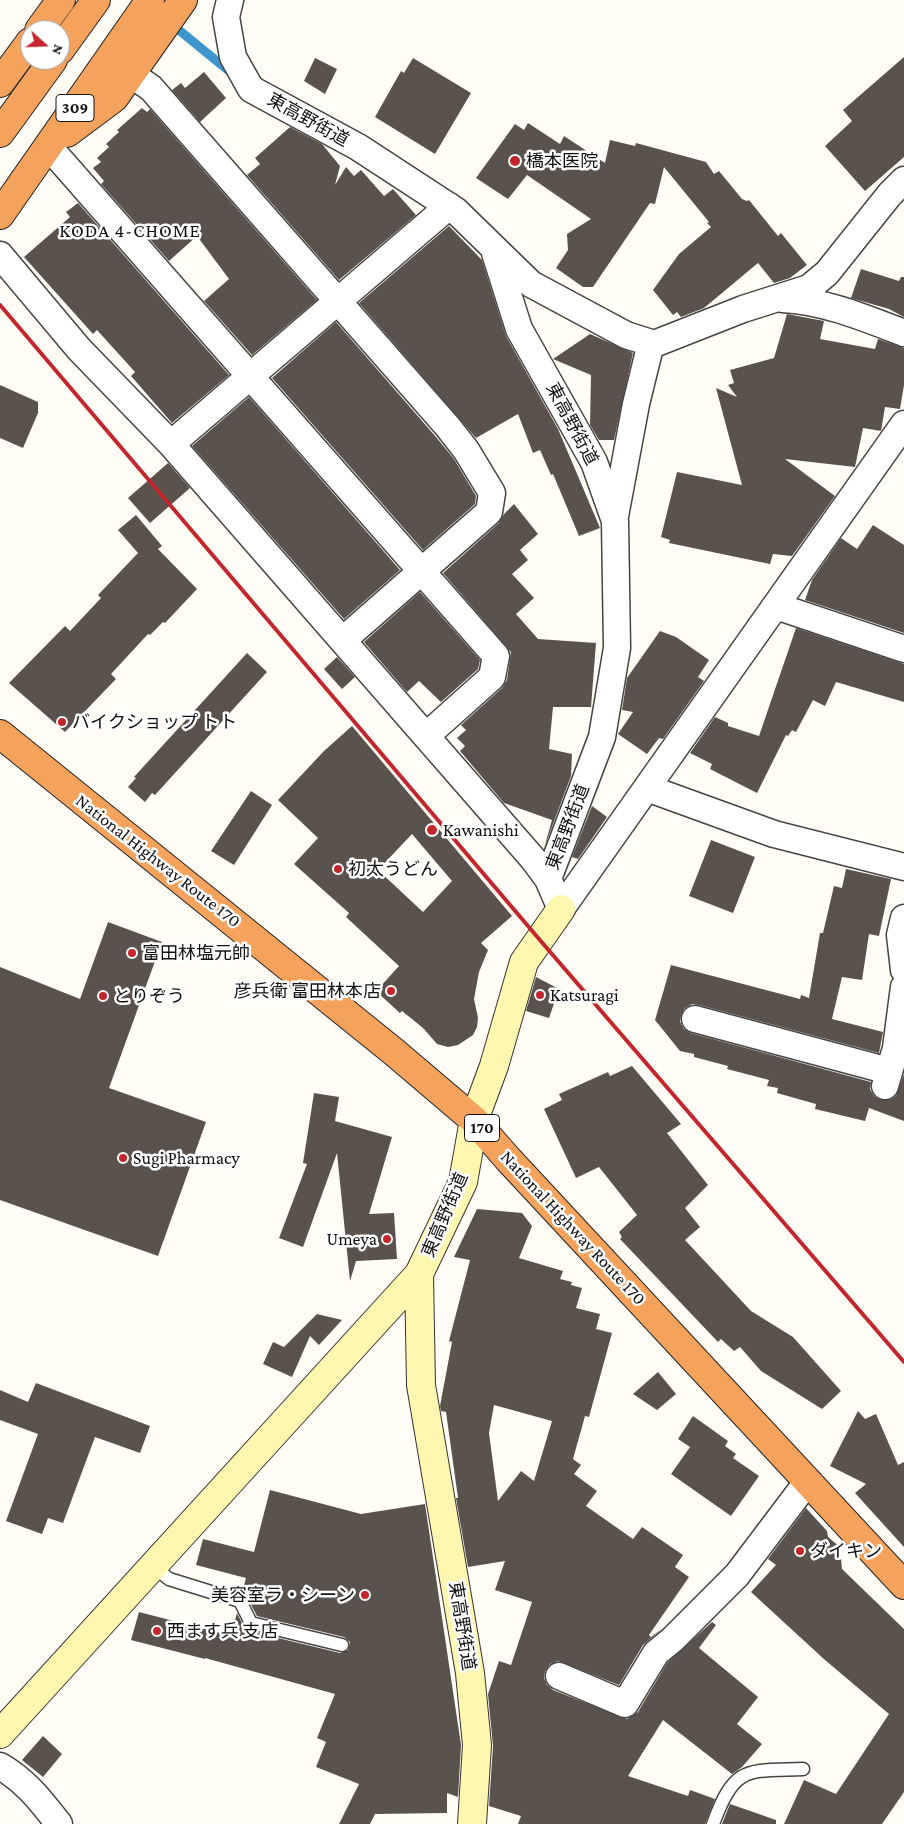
<!DOCTYPE html>
<meta charset="utf-8">
<style>
body{margin:0}
#map{position:relative;width:904px;height:1824px;overflow:hidden;background:#fffdf5;font-family:"Crimson Pro",serif}
canvas{display:block}
.north{position:absolute;left:20px;top:20px;width:50px;height:50px;box-sizing:border-box;background:#fff;border:1px solid #a0a0a0;border-radius:50%;rotate:110deg;font-size:14px;font-weight:700;line-height:20px;text-align:center;color:#111}
.north::after{content:'';display:block;margin:auto;width:18px;height:22px;background:#c4262e;clip-path:polygon(50% 0,100% 100%,50% 72%,0 100%)}
</style>
<div id="map">
<canvas width="904" height="1824"></canvas>
<div class="north">N</div>
</div>
<script>
const c = document.querySelector('canvas').getContext('2d');
c.lineJoin = 'round';
function trace(path, color, width, dash) { c.strokeStyle = color; c.lineWidth = width; c.lineCap = dash ? 'butt' : 'round'; c.setLineDash(dash || []); c.stroke(path); }
function fillPath(path, color) { c.fillStyle = color; c.fill(path, 'evenodd'); }
function label(font, color, halo, rows, align = 'center') {
  c.font = font + ' "Crimson Pro","Noto Sans JP",serif'; c.lineWidth = 5; c.setLineDash([]); c.textBaseline = 'middle'; c.strokeStyle = halo; c.fillStyle = color; for (const [text, x, y, turn = 0] of rows) {
    c.save(); c.translate(x, y); c.rotate((+turn || 0) * Math.PI / 180); c.textAlign = isNaN(turn) ? turn : align; if (halo) c.strokeText(text, 0, 0); c.fillText(text, 0, 0); c.restore();
  }
}
const stream = new Path2D(`
 M169,22l60,49`);
const building = new Path2D(`
 M904,57v100l-39,34 -40,-45 27,-25 -9,-11z
 M315,58l22,11 -12,25 -21,-13z
 M413,58l58,35 -36,61 -60,-37 26,-46 3,2z
 M204,72l22,26 -26,24 -28,-32 9,-7 4,5z
 M142,108l5,4 3,-3 167,191 -65,55 -48,-54 25,-22 -32,-43 -28,25 -68,-77 3,-3 -11,-13 8,-6 -4,-4 12,-11 -3,-3 13,-12 -2,-2z
 M528,123l32,21 4,-8 41,27 5,-23 25,6 1,-3 70,19 8,12 5,-3 23,28 5,2 2,-1 29,36 3,-3 26,32 -17,13 -16,5 -16,-20 -54,45 -23,9 -4,-5 -4,3 -20,-25 26,-36 32,-27 -4,-4 2,-1 -45,-55 -9,37 -5,-1 -57,84h-10l-27,-19 12,-18 -1,-16 24,-15 -64,-44 -19,24 -32,-21 39,-54 9,6z
 M290,127l32,17 18,22 -5,19 11,-18 8,9 7,-6 23,26 9,-7 23,26 -77,65 -92,-105 13,-11 -5,-6z
 M78,203l151,172 -57,48 -41,-47 4,-4 -38,-42 -4,4 -69,-77 46,-40 -4,-5z
 M449,226l33,34 24,76 52,93 42,99 -21,8 -26,-62 -2,1 -11,-25 -7,3 -15,-39 -42,24 -117,-135z
 M861,269l38,12 2,-4h3v40l-15,-8 -38,-11z
 M787,314l37,7 -4,18 55,10 3,-10 26,9v37l-4,24 -15,-2 -4,24 -18,-3 -8,39 -70,-8 50,37 -43,60 -19,-2 -3,10 -101,-21 1,-3 -9,-3 16,-65 65,13 -26,-97 21,9 -9,-12 6,-2 -4,-13 44,-12z
 M336,322l100,115 18,22 22,37 -1,8 -52,46 -151,-172z
 M590,334l43,19 -19,87h-15l-9,-15 1,-50 -38,-16z
 M0,385l38,17v11l-15,35 -23,-10z
 M249,397l151,173 -56,49 -152,-173z
 M168,463l22,25 -40,35 -22,-25z
 M514,504l24,30 -18,16 8,10 -16,14 22,24 -18,16 22,25 58,4 -5,64h-38l-4,42 23,5 -1,22 -27,72 8,-28 -48,-17 -44,-52 5,-5 -8,-8 9,-8 -5,-5 41,-37 5,-8 4,-28 -68,-79 56,-50 5,-9z
 M136,515l26,31 -4,3 39,40 -32,34 -2,-1 -13,13 -2,-1 -37,40 5,5 -51,53 -56,-49 56,-57 5,5 31,-33 -3,-3 40,-42 -20,-23z
 M873,525l31,20v88l-99,-33 7,-20 29,-42 16,11z
 M420,592l60,68 -2,9 -37,33 -22,-21 -12,11 -43,-50z
 M796,628l108,36v38l-68,-20 -11,24 -12,-6 -17,32 -4,-2 -4,6 -2,-1 -29,58 -47,-24 2,-5 -22,-11 25,-36 13,6v3l31,10z
 M660,631l16,6 33,23 -11,17 6,4 -41,58 -4,-1 -12,16 -29,-20 15,-22 -11,-2 5,-32z
 M247,653l20,19 -112,123 -3,-2 -7,9 -17,-15 8,-9 -2,-1z
 M337,657l18,20 -13,12 -18,-20z
 M352,726l160,190 -31,27 7,7 -9,22 -5,27 4,19 -1,9 -4,8 -15,10 -10,2 -11,-3 -14,-16 -21,-17 -2,2 -22,-20 4,-4 -2,-2 19,-21 -53,-49 3,-4 -55,-49 24,-26 -40,-38 46,-49zM412,834l40,47 -29,31 -45,-42z
 M251,791l21,14 -38,60 -23,-14z
 M592,806l15,11 -29,42 -6,-2z
 M711,840l44,17 -22,56 -44,-17z
 M846,869l45,10 -12,57 -10,-2 -7,46 -20,-3 -10,42 51,13 -4,21 -180,-48 -7,-1 -7,4 -4,7 -1,7 4,7 7,4 180,49 -1,7 4,7 7,4h8l7,-4 8,-22v47l-35,-13 -4,13 -50,-12 1,-5 -39,-11 1,-5 -11,-2 2,-6 -42,-11 1,-3 -34,-9v-3l-14,-3 -25,-31 16,-55 129,34 1,-4 8,3 11,-65h3l11,-47 8,2z
 M108,922l54,20 -53,146 97,34 -48,134 -158,-56v-233l80,32z
 M536,977l23,12 -10,29 -23,-7z
 M632,1066l49,58 -14,9 41,52 -23,23 15,19 -15,13 66,71 42,26 48,54 -19,18 -61,-38 -21,-24 -6,4 -13,-12 -3,3 -98,-103 2,-2 -3,-5 18,-17 -38,-48 -23,11 -32,-69 18,-9 -3,-6 49,-22 2,4z
 M314,1093l25,4 -4,24 57,16 -23,77 25,-1 3,46 -41,2 -6,20 -13,-128 -34,94 -24,-9 28,-74 -4,-1z
 M477,1209l45,4 10,13 -13,32 44,13 -3,8 12,3 -1,3 11,3 -6,20 24,6 -4,15 16,4 -23,84 -4,-1 -12,43 8,6 -7,9 23,17 -11,15 47,33 9,-12 41,28 -8,12 14,10 -40,58 2,2 13,-10 -21,18 -24,40 -61,-24 -8,3 -5,7 -1,7 3,7 6,5 74,29 11,-7 29,-49 45,-41 4,3 -17,23 59,49 -21,27 25,20 -20,23 -10,7 -69,-54 -35,56 60,20 2,-6 25,9 -10,25h-187l3,-8 -32,-10 4,-60 -5,-52 11,-33 12,4 21,-63 -37,-12 10,-29 -37,6 -12,-69h2l-12,-86 -5,-1 -1,-5 12,-64 -3,-1 21,-81 -16,-3zM494,1405l58,16 -18,60 -13,-10 -23,30 -9,-68z
 M317,1314l25,6 -23,25 -9,-9 -18,41 -29,-13 10,-22 11,5z
 M658,1372l18,22 -19,16 -24,-16z
 M36,1383l114,43 -10,27 -45,-16 -32,86 -15,-5 -6,16 -36,-13 32,-87 -38,-14v-30l28,12z
 M858,1411l7,8 11,-5 22,51 6,-3v85l-49,-54 11,-9 -36,-18z
 M693,1416l35,25 -3,5 11,8 -3,4 26,18 -28,40 -60,-42 19,-27 -12,-8z
 M270,1490l91,24 64,-10 36,241 -3,52 -11,-4v20l-72,1 -5,10h-31l20,-40 -43,-17 10,-25 -9,-4 18,-44 -130,-36v1l-74,-19 8,-28 89,23h3l6,-22 7,14 5,4 91,22 8,-3 2,-8 -6,-5 -87,-21 -10,-19 -5,-4 4,-15 -50,-13 7,-26 51,13z
 M806,1508l21,23 1,6 12,10 2,22 62,60v163l-22,32h-98l20,-44 32,14 53,-80 -64,-54 -74,-68 25,-27 -8,-6z
 M43,1736l19,18 -19,23 -21,-17z
 M730,1804l46,16v4h-54z`);
const lane = new Path2D(`
 M153,1566l16,13 71,22 11,22 91,22
 M713,1824c22,-59 33,-53 90,-55`);
const street = new Path2D(`
 M230,0l-4,17 7,40 18,32 107,58 98,64 75,73 95,51 28,9 89,-35 66,-21 18,-15 63,-79 14,-14
 M131,74l20,14 297,339 18,23 26,43 -3,19 -146,128
 M48,146l448,510 -4,21 -66,59
 M495,253l24,76 75,133 21,59 2,127 -15,89 -54,142
 M0,255l79,94 92,95 363,416 14,19 13,30
 M782,299c43,2 83,19 122,34
 M171,444l278,-238
 M615,516l21,-112 15,-61
 M776,606l128,43
 M647,788l127,46 130,33
 M561,909l343,-485
 M904,918l-4,17 4,35
 M695,1019l194,52
 M885,1086l11,-38 8,-61
 M559,1676l66,28 31,-51 16,-13 65,-65 71,-94
 M0,1766c26,15 41,35 59,58`);
const secondary = new Path2D(`
 M0,1734l419,-460
 M472,1824l5,-79 -7,-72 -49,-288 -2,-111 44,-92 11,-62 20,-54 30,-104 37,-53`);
const highway = new Path2D(`
 M39,30l22,-30
 M60,50l36,-50
 M0,83l30,-41
 M0,133l53,-73
 M67,133l47,-35 69,-98
 M0,215l150,-215
 M0,734l394,318 80,68 34,39 396,426`);
const rail = new Path2D(`
 M0,305l539,634 365,423`);
const markers = [
 [515,161,6,"#c4262e"],
 [62,722,5,"#c4262e"],
 [432,830,6,"#c4262e"],
 [338,869,5,"#c4262e"],
 [132,953,5,"#c4262e"],
 [391,991,5,"#c4262e"],
 [540,995,5,"#c4262e"],
 [103,996,5,"#c4262e"],
 [123,1158,5,"#c4262e"],
 [387,1239,5,"#c4262e"],
 [800,1551,5,"#c4262e"],
 [365,1595,5,"#c4262e"],
 [157,1631,5,"#c4262e"]
];
const shields = [
 [75,108,38],
 [482,1128,35]
];
const shieldNames = [
 ["309",75,108],
 ["170",482,1128]
];
const streetNames = [
 ["東高野街道",308,120,29],
 ["東高野街道",572,424,62],
 ["東高野街道",568,827,-69],
 ["National Highway Route 170",158,861,38],
 ["東高野街道",445,1215,-67],
 ["National Highway Route 170",573,1228,47],
 ["東高野街道",462,1626,81]
];
const poiNames = [
 ["橋本医院",526,161],
 ["バイクショップ トト",72,722],
 ["Kawanishi",443,830],
 ["初太うどん",348,869],
 ["富田林塩元帥",142,953],
 ["彦兵衛 富田林本店",381,991,"right"],
 ["Katsuragi",550,995],
 ["とりぞう",113,996],
 ["Sugi Pharmacy",133,1158],
 ["Umeya",377,1239,"right"],
 ["ダイキン",810,1551],
 ["美容室ラ・シーン",355,1595,"right"],
 ["西ます兵 支店",167,1631]
];
const neighbourhoodNames = [
 ["KODA 4-CHOME",130,231]
];
trace(stream, '#3f96cf', 9);
fillPath(building, '#5a524d');
trace(lane, '#444', 15);
trace(street, '#444', 29);
trace(secondary, '#333', 30);
trace(highway, '#222', 30);
trace(lane, '#fff', 12);
trace(street, '#fff', 26);
trace(secondary, '#fff6b0', 28);
trace(highway, '#f5a25d', 28);
trace(rail, '#c4262e', 4);
for (const [x, y, r, color] of markers) { const dot = new Path2D(); dot.arc(x, y, r, 0, 2 * Math.PI); c.fillStyle = color; c.fill(dot); trace(dot, '#fff', 2); }
for (const [x, y, w] of shields) { const box = new Path2D(); box.roundRect(x - w / 2, y - 13.5, w, 27, 4); c.fillStyle = '#fff'; c.fill(box); trace(box, '#111', 1); }
label('bold 16px', '#111', null, shieldNames);
label('18px', '#111', '#fff', streetNames);
label('18px', '#111', '#fff', poiNames, 'left');
c.letterSpacing = '1px';
label('19px', '#111', '#fff', neighbourhoodNames);
c.letterSpacing = '0px';
</script>
